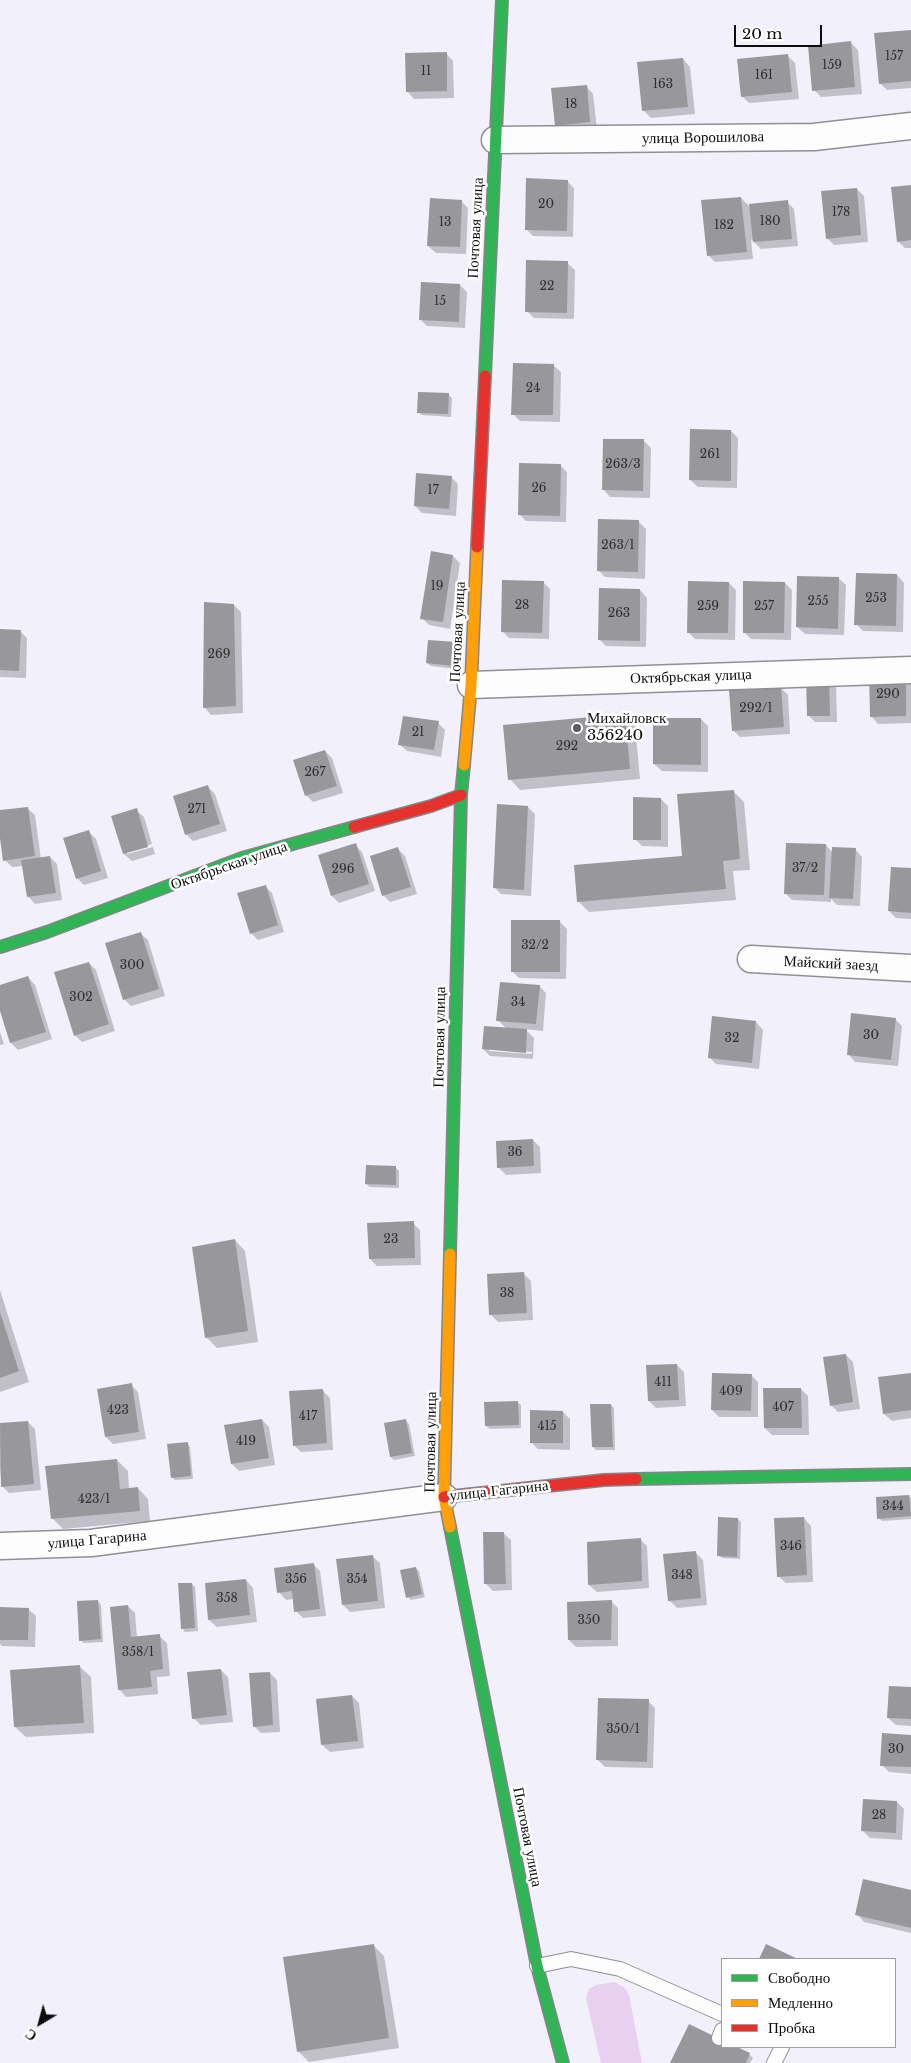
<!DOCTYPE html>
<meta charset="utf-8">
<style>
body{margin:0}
#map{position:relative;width:911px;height:2063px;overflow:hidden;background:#f2f0fa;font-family:"Libre Baskerville",serif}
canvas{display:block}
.legend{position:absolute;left:721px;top:1958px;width:175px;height:90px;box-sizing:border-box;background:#fff;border:1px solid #9e9e9e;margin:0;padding:6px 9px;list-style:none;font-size:15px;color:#0c0c0c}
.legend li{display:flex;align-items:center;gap:10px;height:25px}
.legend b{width:25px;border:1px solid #9e9e9e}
.north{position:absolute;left:15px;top:1998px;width:50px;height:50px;-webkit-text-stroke:4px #fff;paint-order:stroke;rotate:217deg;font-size:14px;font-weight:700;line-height:20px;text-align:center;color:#0c0c0c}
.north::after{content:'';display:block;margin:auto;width:18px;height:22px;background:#0c0c0c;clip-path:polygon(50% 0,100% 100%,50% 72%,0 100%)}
.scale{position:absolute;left:734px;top:25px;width:88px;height:22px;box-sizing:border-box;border:2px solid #0c0c0c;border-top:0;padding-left:6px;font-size:15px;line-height:18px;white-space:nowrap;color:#0c0c0c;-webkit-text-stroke:4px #fff;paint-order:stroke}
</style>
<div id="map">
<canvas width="911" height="2063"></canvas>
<ul class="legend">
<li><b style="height:6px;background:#30b455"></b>Свободно</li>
<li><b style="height:6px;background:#ff9f0a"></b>Медленно</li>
<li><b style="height:6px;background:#e5322d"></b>Пробка</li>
</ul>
<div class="north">С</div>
<div class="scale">20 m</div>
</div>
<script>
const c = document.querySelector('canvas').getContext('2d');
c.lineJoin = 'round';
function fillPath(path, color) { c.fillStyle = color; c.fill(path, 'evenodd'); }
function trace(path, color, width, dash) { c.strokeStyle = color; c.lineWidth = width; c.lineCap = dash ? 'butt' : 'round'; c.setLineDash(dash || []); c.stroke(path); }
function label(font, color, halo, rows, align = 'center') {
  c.font = font + ' "Libre Baskerville",serif'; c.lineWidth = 5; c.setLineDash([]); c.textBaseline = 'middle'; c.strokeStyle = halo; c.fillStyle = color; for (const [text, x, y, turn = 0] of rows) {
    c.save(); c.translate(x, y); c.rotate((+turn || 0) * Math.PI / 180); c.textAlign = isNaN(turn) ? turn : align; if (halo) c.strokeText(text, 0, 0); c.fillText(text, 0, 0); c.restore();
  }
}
const green = new Path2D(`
 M614,1982l10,5 5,8 13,68h-41l-15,-65 3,-9 7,-4z`);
const shadow = new Path2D(`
 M911,31v57l-24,2 -7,-7z
 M851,43l7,7 4,44 -41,3 -7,-7z
 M446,53l7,8 1,37 -40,1 -7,-8z
 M788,56l7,7 4,36 -50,4 -7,-7z
 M683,59l7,8 5,47 -44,4 -7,-7z
 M586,86l7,8 4,35 -34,3 -7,-7z
 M567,181l7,7 -1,49 -40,-1 -7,-7z
 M911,186v62h-6l-7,-7z
 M857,189l7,7 4,46 -34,3 -7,-7z
 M741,198l9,9 37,-5 7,7 4,37 -37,3 -10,-10 2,20 -38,3 -7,-7z
 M461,201l7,7 -2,46 -30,-1 -8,-7z
 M567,263l8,7 -1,49 -40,-1 -7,-7z
 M460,285l7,7 -2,36 -38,-2 -7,-7z
 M553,365l8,7 -1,50 -40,-1 -7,-7z
 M448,394l4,4 -1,19 -29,-2 -4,-3z
 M731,431l7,7 -1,50 -39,-1 -8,-7z
 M644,441l7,7 -1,50 -40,-1 -7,-8z
 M560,465l7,7 -1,50 -40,-1 -7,-7z
 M451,477l7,7 -2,32 -34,-3 -7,-7z
 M639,522l7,7 -1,50 -40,-2 -7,-7z
 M453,556l7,7 -10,66 -21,-4 -7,-7z
 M897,575l7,8 -1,49 -40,-1 -7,-7z
 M838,578l8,7 -2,50 -39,-1 -8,-7z
 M543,582l7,7 -1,50 -40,-1 -7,-7z
 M729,583l7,7 -1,50 -40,-1 -7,-7z
 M785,583l7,7 -1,50 -40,-1 -7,-7z
 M640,590l7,8 -1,49 -40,-1 -7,-7z
 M234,605l7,7 2,101 -32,2 -7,-8z
 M0,630l20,1 7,7 -1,40 -26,-1z
 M455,643l3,4 -2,22 -25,-3 -4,-3z
 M870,675l41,5v43l-33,1 -7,-8z
 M807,676l29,7 1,39h-22l-7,-7z
 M781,688l7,7 2,39 -50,3 -7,-7z
 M624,715l11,11 5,53 -120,11 -10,-11z
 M701,719l7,7v46l-46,-1 -8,-7z
 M438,723l7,7 -4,27 -34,-6 -8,-7z
 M325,751l7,7 11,35 -30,9 -7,-7z
 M208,787l7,7 12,37 -34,10 -7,-7z
 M733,791l11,11 6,68 -17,1 3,29 -147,12 -11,-11 106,-44z
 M661,799l7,7v41l-26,-1 -7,-7z
 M528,807l7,7 -4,82 -30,-2 -7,-7z
 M27,808l8,7 6,44 9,-2 7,7 5,36 -27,4 -7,-8 -5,-30 -11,1 -7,-7 -5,-31v-17z
 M136,810l8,7 8,27 -25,8v2l26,-7 2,7 -23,7 -8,-7 -11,-37z
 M89,832l7,7 12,39 -24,7 -7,-7z
 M355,845l7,7 13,39 -36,12 -7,-7z
 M826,845l6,7 23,-3 7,8 -2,49 -23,-1 -6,-6v3l-39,-2 -7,-7z
 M398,849l7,7 12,38 -27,8 -7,-7z
 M911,870v49l-15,-1 -7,-7z
 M265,886l7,7 12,39 -26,8 -7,-7z
 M560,922l7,7 -1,50 -47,-1 -7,-7z
 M140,933l8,7 17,56 -34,10 -7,-7z
 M89,963l7,7 19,61 -33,11 -7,-7z
 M28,977l7,8 17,54 -34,11 -7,-7 -11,-36v-21z
 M539,986l7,7 -3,38 -18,-2 9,9 -1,21 -43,-3 -7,-7 24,-20 -9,-9zM489,1048l43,4v2l-43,-3z
 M895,1019l7,7 -4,40 -43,-4 -7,-8z
 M756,1022l7,8 -4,39 -43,-5 -7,-7z
 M0,1032l4,12 -4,1z
 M533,1140l7,7 1,26 -35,2 -8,-8z
 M396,1168l3,3v17l-29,-1 -4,-3z
 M413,1223l7,7 1,35 -44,1 -7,-7z
 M235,1240l10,11 13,91 -41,6 -10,-10z
 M524,1274l7,7 2,39 -35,2 -8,-8z
 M0,1290l29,92 -29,10z
 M846,1355l7,7 7,47 -22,3 -7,-7z
 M677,1365l7,7 2,34 -30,2 -7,-7z
 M911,1374v44l-19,3 -8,-7z
 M751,1375l7,7v35h-39l-7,-7z
 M131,1385l7,7 8,47 -33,5 -7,-7z
 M801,1389l7,7 1,39h-37l-7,-7z
 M322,1390l8,8 3,52 -32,2 -7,-7z
 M517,1402l4,3v23l-31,1 -4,-3z
 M611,1405l3,3 1,42h-19l-3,-3z
 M563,1412l7,7v31l-32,-1 -7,-7z
 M262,1420l7,7 6,38 -36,6 -7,-7z
 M406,1421l3,3 6,32 -21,4 -3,-3z
 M28,1422l7,7 6,61 -32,3 -7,-7 -2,-17v-44z
 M187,1443l3,4 3,32 -18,1 -3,-3z
 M117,1460l11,11 1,18 9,-1 10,11 2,22 -87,8 -11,-11z
 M909,1496l2,2v21l-29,2 -3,-3z
 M804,1518l7,8 2,56 -27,1 -8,-7z
 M738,1519l3,3 -1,37 -18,-1 -4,-3z
 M503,1533l8,7 1,50 -19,1 -7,-7z
 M640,1539l7,7 2,42 -52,4 -8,-7 -1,-42z
 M696,1553l7,7 4,45 -30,3 -8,-8z
 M372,1556l8,7 5,45 -35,4 -7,-7z
 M313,1564l7,7 6,45 -23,2 -7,-7 -2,-12 -8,1 -7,-8z
 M416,1568l3,3 6,26 -14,3 -3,-3z
 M246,1580l7,8 4,34 -40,5 -8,-7z
 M192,1584l3,3 3,44 -13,1 -3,-4z
 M98,1601l3,4 2,37 -19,1 -4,-3z
 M611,1601l7,7v38l-42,1 -7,-7z
 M128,1606l7,7 2,25 22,-2 8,7 3,33 -13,1 1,17 -32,3 -7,-8z
 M0,1609h28l8,7 -1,31 -33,-1 -2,-2z
 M80,1667l11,10 3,56 -68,4 -11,-10z
 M221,1670l7,7 5,45 -32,3 -8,-7z
 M270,1673l7,7 3,52 -19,1 -7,-7z
 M911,1688v38l-15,-1 -8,-7z
 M352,1696l7,7 5,45 -34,4 -8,-7z
 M648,1701l7,7 -2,60 -48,-1 -7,-7z
 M911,1736v38l-22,-2 -7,-7z
 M897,1802l7,7 -2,31 -32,-2 -7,-7z
 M911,1891v42l-47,-11 -7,-8z
 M373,1945l11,11 15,92 -90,14 -11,-11z
 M722,2041v6h12l15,7 4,4 -3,5h-78z`);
const building = new Path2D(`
 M911,30v51l-32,3 -5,-51z
 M851,41l4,46 -43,4 -4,-45z
 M447,52v39l-41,1 -1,-39z
 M788,54l4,38 -51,5 -4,-38z
 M683,58l5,49 -46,4 -5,-49z
 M587,85l3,37 -35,4 -4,-38z
 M526,178l42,2 -1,51 -42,-1z
 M911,185v55l-14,2 -6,-55z
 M857,188l4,47 -35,4 -5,-48z
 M741,197l6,55 -40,4 -6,-56z
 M430,198l32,2 -2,47 -33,-1z
 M788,200l4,39 -39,3 -4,-38z
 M526,260l42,1 -1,52 -42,-1z
 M421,282l39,2 -1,38 -40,-2z
 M513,363l41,1 -1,51h-42z
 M418,392l31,1 -1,21 -31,-1z
 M690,429l41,1v51l-42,-1z
 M603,439h41l-1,52 -41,-1z
 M519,463l42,1 -1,52 -42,-1z
 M416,473l36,3 -3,33 -35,-3z
 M598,519l41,1 -1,52 -41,-1z
 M431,551l22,4 -10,67 -23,-3z
 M856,573l41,1 -1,52 -42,-1z
 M797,576l42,1 -1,52 -42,-2z
 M502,580l42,1 -2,52 -41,-1z
 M688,581l41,1 -1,51h-41z
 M743,581l42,1 -1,51h-41z
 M599,588l41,1v52l-42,-1z
 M204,602l30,2 2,102 -33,2z
 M0,629l21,1 -2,41 -19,-1z
 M428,640l28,2 -3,24 -27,-3z
 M869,673h37v43l-36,1z
 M806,675h23l1,41h-23z
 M781,687l3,40 -52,4 -3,-41z
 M625,714l5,55 -122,11 -5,-55z
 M403,716l36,5 -5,29 -36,-5z
 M653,718h48v47l-48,-1z
 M325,750l12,36 -32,10 -12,-36z
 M208,785l12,39 -35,11 -12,-39z
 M734,790l6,69 -17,2 3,28 -149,13 -3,-37 108,-9 -5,-62z
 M633,797l28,1v42h-28z
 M497,804l31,2 -4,84 -31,-2z
 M28,807l7,49 -32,5 -3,-23v-28z
 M137,808l11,39 -25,7 -12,-38z
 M89,830l12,41 -25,8 -13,-41z
 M356,843l13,41 -38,12 -13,-41z
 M786,843l40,1 -2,51 -40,-1z
 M398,847l13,40 -29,9 -12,-40z
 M832,847l24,1 -3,51 -24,-1z
 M50,856l6,37 -29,4 -6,-37z
 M891,867l20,1v45l-23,-2z
 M266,885l12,40 -28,9 -13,-41z
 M511,920h49v52h-49z
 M141,932l18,57 -36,11 -18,-57z
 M89,962l20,62 -35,12 -20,-64z
 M28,976l18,56 -36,11 -10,-32v-26z
 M500,982l40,3 -4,39 -40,-3z
 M851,1013l45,5 -5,42 -44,-5z
 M712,1016l44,5 -4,42 -44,-5z
 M484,1026l43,3 -1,24 -44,-4z
 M533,1139l1,27 -37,2 -1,-27z
 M366,1165l30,1v19l-31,-1z
 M414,1221l1,37 -46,1 -2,-36z
 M235,1239l13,92 -43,7 -13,-91z
 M524,1272l3,41 -38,2 -2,-41z
 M0,1312l19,59 -19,7z
 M846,1354l7,48 -23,4 -7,-49z
 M677,1364l2,36 -31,1 -2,-36z
 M712,1373l40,1 -1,37 -40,-1z
 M911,1373v37l-28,4 -5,-37z
 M132,1383l7,49 -34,5 -8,-48z
 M763,1388h38l1,40h-38z
 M323,1389l4,54 -34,3 -4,-55z
 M518,1401l1,24 -34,1 -1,-24z
 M590,1404h21l2,43h-21z
 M530,1410l33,1v32h-33z
 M262,1419l7,39 -38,6 -7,-39z
 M406,1419l6,34 -22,4 -6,-34z
 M28,1421l6,63 -33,3 -1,-64z
 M188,1442l3,34 -20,2 -4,-34z
 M117,1459l3,30 18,-2 2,24 -89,8 -6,-53z
 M909,1495l2,21 -34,3 -1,-22z
 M718,1517l20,1 -1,39 -20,-1z
 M804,1517l3,58 -30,2 -3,-59z
 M483,1532h21l2,52h-22z
 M641,1538l1,43 -54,4 -1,-43z
 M696,1551l5,47 -33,3 -5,-47z
 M373,1555l5,46 -36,4 -6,-46z
 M314,1563l6,46 -26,3 -2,-21 -15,2 -3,-25z
 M416,1567l6,27 -16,4 -6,-28z
 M246,1579l4,36 -42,5 -3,-37z
 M178,1583h14l3,45 -14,1z
 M98,1600l3,39 -22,2 -2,-40z
 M612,1600l-1,40h-43l-1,-38z
 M128,1605l3,32 29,-3 3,35 -13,2 2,16 -34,3 -8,-83z
 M0,1607l29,1 -1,32h-28z
 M80,1665l4,58 -70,4 -4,-57z
 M221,1669l6,46 -35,4 -5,-47z
 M270,1672l3,53 -20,2 -4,-54z
 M889,1686l22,1v32l-24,-1z
 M352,1695l6,46 -37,4 -5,-46z
 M598,1698l51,1 -2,63 -51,-2z
 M882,1733l29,2v32l-31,-1z
 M863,1799l34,2 -1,32 -35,-2z
 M863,1879l48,11v38l-56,-13z
 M374,1944l15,94 -92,14 -14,-95z
 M766,1944l32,15h-39z
 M689,2024l33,16v7h15l13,6 -4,10h-76z`);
const lane = new Path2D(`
 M537,1966l34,-7 49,10 102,45
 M719,2038l3,-8
 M774,2063l8,-16`);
const street = new Path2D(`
 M495,140l319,-3 97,-11
 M471,685l440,-15
 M751,959l160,9
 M0,1546l91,-3 353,-46`);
const fast = new Path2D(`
 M485,376l17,-376
 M0,947l47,-15 195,-74 112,-31
 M450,1254l11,-459 3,-30
 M636,1479l275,-5
 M450,1527l87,439 26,97`);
const slow = new Path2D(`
 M464,765l7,-80 6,-138
 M450,1254l-6,243 6,30`);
const jam = new Path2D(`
 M477,547l8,-171
 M354,827l77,-21 30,-11
 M444,1497l160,-17 32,-1`);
const markers = [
 [577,728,5,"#5c5c5f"]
];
const numberNames = [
 ["157",894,57],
 ["159",832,66],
 ["11",426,72],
 ["161",764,76],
 ["163",663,85],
 ["18",571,105],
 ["20",546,205],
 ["178",841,213],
 ["180",770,222],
 ["13",445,223],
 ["182",724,226],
 ["22",547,287],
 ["15",440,302],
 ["24",533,389],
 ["261",710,455],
 ["263/3",623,465],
 ["26",539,489],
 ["17",433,491],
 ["263/1",618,546],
 ["19",437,587],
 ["253",876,599],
 ["255",818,602],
 ["28",522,606],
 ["259",708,607],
 ["257",764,607],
 ["263",619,614],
 ["269",219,655],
 ["290",888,695],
 ["292/1",756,709],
 ["21",418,733],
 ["292",567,747],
 ["267",315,773],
 ["271",197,810],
 ["37/2",805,869],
 ["296",343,870],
 ["32/2",535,946],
 ["300",132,966],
 ["302",81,998],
 ["34",518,1003],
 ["30",871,1036],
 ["32",732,1039],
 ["36",515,1153],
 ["23",391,1240],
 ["38",507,1294],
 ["411",663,1383],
 ["409",731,1392],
 ["407",783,1408],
 ["423",118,1411],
 ["417",308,1417],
 ["415",547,1427],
 ["419",246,1442],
 ["423/1",94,1500],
 ["344",893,1507],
 ["346",791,1547],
 ["348",682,1576],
 ["356",296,1580],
 ["354",357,1580],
 ["358",227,1599],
 ["350",589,1621],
 ["358/1",138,1653],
 ["350/1",623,1730],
 ["30",896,1750],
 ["28",879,1816]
];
const streetNames = [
 ["улица Ворошилова",703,138,-1],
 ["Почтовая улица",476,228,-87],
 ["Почтовая улица",458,632,-87],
 ["Октябрьская улица",691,677,-2],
 ["Октябрьская улица",229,866,-19],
 ["Майский заезд",831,964,3],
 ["Почтовая улица",440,1037,-89],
 ["Почтовая улица",431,1442,-89],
 ["улица Гагарина",499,1491,-6],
 ["улица Гагарина",97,1540,-5],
 ["Почтовая улица",527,1837,79]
];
const poiNames = [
 ["Михайловск",587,719],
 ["356240",587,736]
];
fillPath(green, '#e7d0f0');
fillPath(shadow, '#0003');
fillPath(building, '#97979c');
trace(lane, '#908f93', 16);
trace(street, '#908f93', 29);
trace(fast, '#86858a', 14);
trace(slow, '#86858a', 14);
trace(jam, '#86858a', 14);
trace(lane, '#fdfdfe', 14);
trace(street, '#fdfdfe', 26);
trace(fast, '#30b455', 11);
trace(slow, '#ff9f0a', 11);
trace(jam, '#e5322d', 11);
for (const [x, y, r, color] of markers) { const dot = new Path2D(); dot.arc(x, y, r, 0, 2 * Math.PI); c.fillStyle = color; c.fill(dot); trace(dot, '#fff', 2); }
label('12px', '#2f2f30', null, numberNames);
label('15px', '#0c0c0c', '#fff', streetNames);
label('15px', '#0c0c0c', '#fff', poiNames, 'left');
</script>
